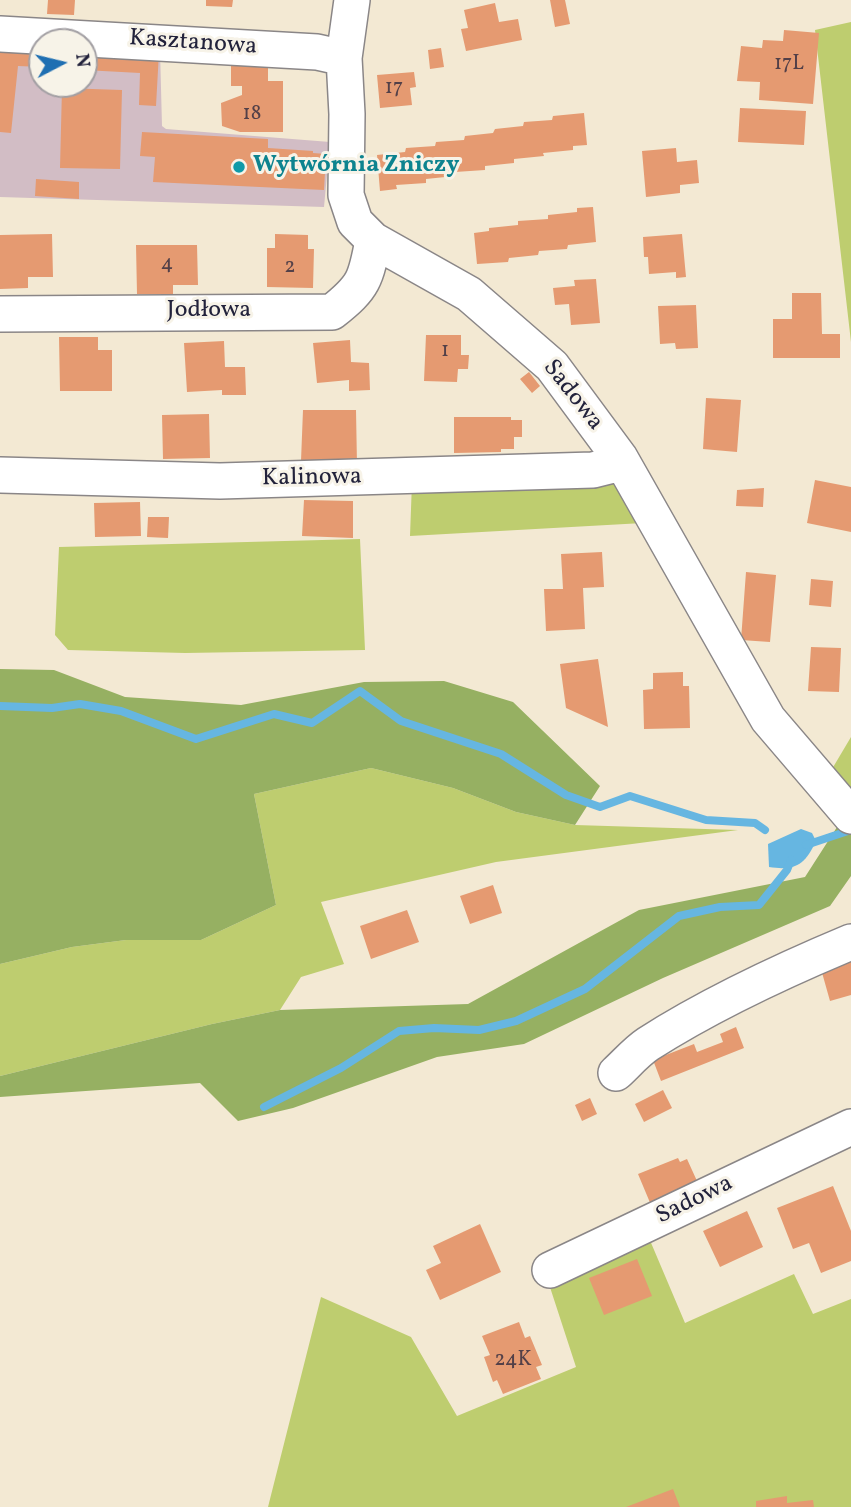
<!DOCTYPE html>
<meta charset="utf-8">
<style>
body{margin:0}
#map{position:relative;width:851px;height:1507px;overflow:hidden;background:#f3e9d3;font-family:Vollkorn,serif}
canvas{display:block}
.north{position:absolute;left:28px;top:28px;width:70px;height:70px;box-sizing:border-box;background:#f7f3e8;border:2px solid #a29fa3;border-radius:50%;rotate:83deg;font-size:19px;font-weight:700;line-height:28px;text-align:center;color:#22223b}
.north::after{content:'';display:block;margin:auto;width:24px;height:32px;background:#1f6fb2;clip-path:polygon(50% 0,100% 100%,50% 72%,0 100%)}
</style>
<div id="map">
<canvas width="851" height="1507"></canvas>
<div class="north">N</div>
</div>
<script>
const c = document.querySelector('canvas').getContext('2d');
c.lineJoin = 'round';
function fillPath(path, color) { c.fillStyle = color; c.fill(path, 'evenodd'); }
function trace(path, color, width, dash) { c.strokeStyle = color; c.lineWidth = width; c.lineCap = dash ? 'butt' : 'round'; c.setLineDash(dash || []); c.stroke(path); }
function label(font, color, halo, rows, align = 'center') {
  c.font = font + ' Vollkorn,serif'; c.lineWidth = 6; c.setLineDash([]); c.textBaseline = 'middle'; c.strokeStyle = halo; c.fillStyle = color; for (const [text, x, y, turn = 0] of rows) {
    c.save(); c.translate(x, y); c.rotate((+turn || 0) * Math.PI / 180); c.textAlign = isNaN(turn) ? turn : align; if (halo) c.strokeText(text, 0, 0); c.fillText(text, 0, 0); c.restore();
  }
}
const industrial = new Path2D(`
 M0,38l42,4v42h42v-39l76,5 2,76 4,3 164,13 -6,65 -324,-10z`);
const green = new Path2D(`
 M851,22v320l-36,-312z
 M613,474l30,49 -233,13 2,-54z
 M360,539l5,111 -180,3 -117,-3 -13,-15 4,-88z
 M851,737v54l-19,-22z
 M371,768l82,20 63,24 59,13 163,5 -242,32 -175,40 23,62 -43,13 -21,33 -68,14 -212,52v-112l72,-17 54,-7h75l75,-35 -22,-111z
 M646,1231l39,92 109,-49 19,40 38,-15v208h-583l53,-210 90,40 46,79 119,-49 -29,-89z`);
const forest = new Path2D(`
 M0,669l54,1 71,27 116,8 123,-23 80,-1 69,21 87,84 -25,39 -59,-13 -63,-24 -82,-20 -117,26 22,111 -75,35h-75l-54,7 -72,17z
 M839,824l12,11v41l-21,30 -167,72 -139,66 -87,13 -144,51 -55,13 -38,-38 -200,14v-21l212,-52 68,-14 188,-6 171,-94 166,-33z`);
const water = new Path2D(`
 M801,829l11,4 4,8c-11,24 -21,30 -47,26l-1,-23z`);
const stream = new Path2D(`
 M0,706l52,2 28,-4 41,7 75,28 78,-25 38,9 48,-32 41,30 100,33 65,41 34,12 30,-11 76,24 49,3 10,7
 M806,845l42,-14 3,-5
 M264,1107l77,-39 58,-37 35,-3 45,2 37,-9 69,-32 94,-73 41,-9 39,-2 28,-35 4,-10`);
const building = new Path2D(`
 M48,0h27l-1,15 -27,-1z
 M206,0h27l-1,7 -26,-1z
 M550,0h15l5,24 -15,3z
 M495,3l4,19 19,-3 4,21 -56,11 -5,-22 7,-1 -4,-18z
 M784,30l35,3 -6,71 -54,-4 1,-18 -23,-1 4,-35 21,2 1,-8 20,1z
 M0,42l42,2v23l-24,-1 -7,67 -11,-1z
 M441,48l3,19 -14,2 -2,-19z
 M84,49l75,3 -3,54 -17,-1 1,-32 -56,-3z
 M231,62l37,2v17h15v51h-43l-18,-6 -1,-23 21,-8v-9h-11z
 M414,72l2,15 -6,1 2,17 -32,3 -3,-33z
 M62,88l60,2 -2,79 -60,-1z
 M740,108l66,3 -2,34 -66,-3z
 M584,113l3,32 -14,1v4l-30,3 1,3 -30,3v4l-29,3v4l-30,2v4l-29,3v4l-30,2 1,4 -17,2 -3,-36 28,-3 1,-4 29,-2 1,-4 28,-2 1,-4 28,-3 2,-4 28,-3 1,-4 28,-2 1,-4z
 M142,132l126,7v9l45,3v2l13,1 -2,36 -171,-8 2,-25 -15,-1z
 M676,148l1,14 20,-2 2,23 -19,2v8l-34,4 -4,-46z
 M36,179l43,3v17l-44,-3z
 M593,207l3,35 -28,3 -1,4 -28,2 -1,4 -29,3 -1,4 -31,2 -3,-31 15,-2v-3l29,-3v-4l30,-2v-4l29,-3v-4z
 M52,234l1,43h-25v11l-28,1v-54z
 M275,234l33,1v14h6l-1,39 -46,-1v-39h8z
 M682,234l4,43 -10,1v-6l-27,2 -1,-17h-4l-1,-20z
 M136,245h61l1,40h-25v9h-36z
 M596,279l4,44 -29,2 -2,-21 -14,1 -2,-17 22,-2 -1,-6z
 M792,293h29l1,41h18v24h-67v-39h19z
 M696,305l2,43 -22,1 -1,-6 -15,1 -2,-38z
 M426,335h35v20h8l-1,14h-10l-1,13 -33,-1z
 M59,337h39v13h14v41h-52z
 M350,340l1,22 18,1 1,27 -21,1v-11l-32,3 -4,-40z
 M224,341l1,26h20l1,28h-24v-5l-35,2 -3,-49z
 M529,372l11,14 -8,7 -12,-14z
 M706,398l35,2 -4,52 -34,-3z
 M303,410h53l1,55 -56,-4z
 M209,414l1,44 -47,1 -1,-44z
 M454,417h57v3h11v17h-8v12h-13v3l-47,1z
 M815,480l36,7v45l-44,-9z
 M764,488l-1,19 -27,-1 1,-16z
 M304,500l49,1v37l-51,-2z
 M140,502l1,34 -46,1 -1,-34z
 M148,517h21l-1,21 -21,-1z
 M602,552l2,35 -21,1 2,41 -39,2 -2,-42h19l-2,-35z
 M746,572l30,3 -6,67 -29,-2z
 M811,579l22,2 -2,26 -22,-2z
 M811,647l30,1 -2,44 -31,-1z
 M598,659l10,68 -42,-19 -6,-44z
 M683,672v14h6l1,42 -46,1 -1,-39 10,-1v-16z
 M493,885l9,28 -32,11 -10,-28z
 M407,910l12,32 -48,17 -11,-33z
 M851,961v34l-21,6 -9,-32z
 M736,1027l8,21 -83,33 -8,-21 41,-16 3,8 26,-10 -3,-8z
 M663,1090l9,18 -28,14 -9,-18z
 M590,1098l7,16 -15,7 -7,-16z
 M678,1158l2,4 7,-3 10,22 -8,3 2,5 -40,16 -13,-31z
 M833,1186l18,45v30l-30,12 -12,-30 -16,6 -16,-41z
 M747,1211l16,36 -43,20 -17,-36z
 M480,1224l21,48 -61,28 -14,-30 15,-7 -8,-17z
 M637,1259l15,37 -48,19 -15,-37z
 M519,1322l6,16 5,-2 12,29 -6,2 5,12 -38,15 -6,-14 -4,2 -9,-25 6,-2 -8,-19z
 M673,1489l7,18h-54z
 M787,1496v7l26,-3 1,7h-58v-6z`);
const minor = new Path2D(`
 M352,0l-8,58 3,56 -1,81 9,27 18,18 96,54 83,72 68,92 148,261 83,97
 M0,34l317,18 27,6
 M0,314l332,-2c32,-25 34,-33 41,-72
 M0,475l220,6 373,-11 16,-4 11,-8
 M616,1073c10,-9 20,-21 32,-29 61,-39 136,-74 203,-102
 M550,1270l301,-143`);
const markers = [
 [239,167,7,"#0f9aa8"]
];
const numberNames = [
 ["17L",789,65],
 ["17",394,89],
 ["18",252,115],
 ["4",167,265],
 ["2",290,268],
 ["1",445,352],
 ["24K",513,1361]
];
const streetNames = [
 ["Kasztanowa",193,44,4],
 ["Jodłowa",209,312],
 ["Sadowa",572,396,52],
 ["Kalinowa",312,479,-1],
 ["Sadowa",695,1201,-26]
];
const cultureNames = [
 ["Wytwórnia Zniczy",253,167]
];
fillPath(industrial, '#d2bdc5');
fillPath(green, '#becd6f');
fillPath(forest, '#96b062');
fillPath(water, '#66b6e1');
trace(stream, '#66b6e1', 8);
fillPath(building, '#e59a71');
trace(minor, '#8a8687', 38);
trace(minor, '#fff', 35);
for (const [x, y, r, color] of markers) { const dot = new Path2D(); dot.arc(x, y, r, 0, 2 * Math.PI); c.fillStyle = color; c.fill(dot); trace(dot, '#f7f3e8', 2.5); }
label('21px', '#534048', null, numberNames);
label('24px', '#22223b', '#f7f3e8', streetNames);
label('bold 24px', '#0d838f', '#f7f3e8', cultureNames, 'left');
</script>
